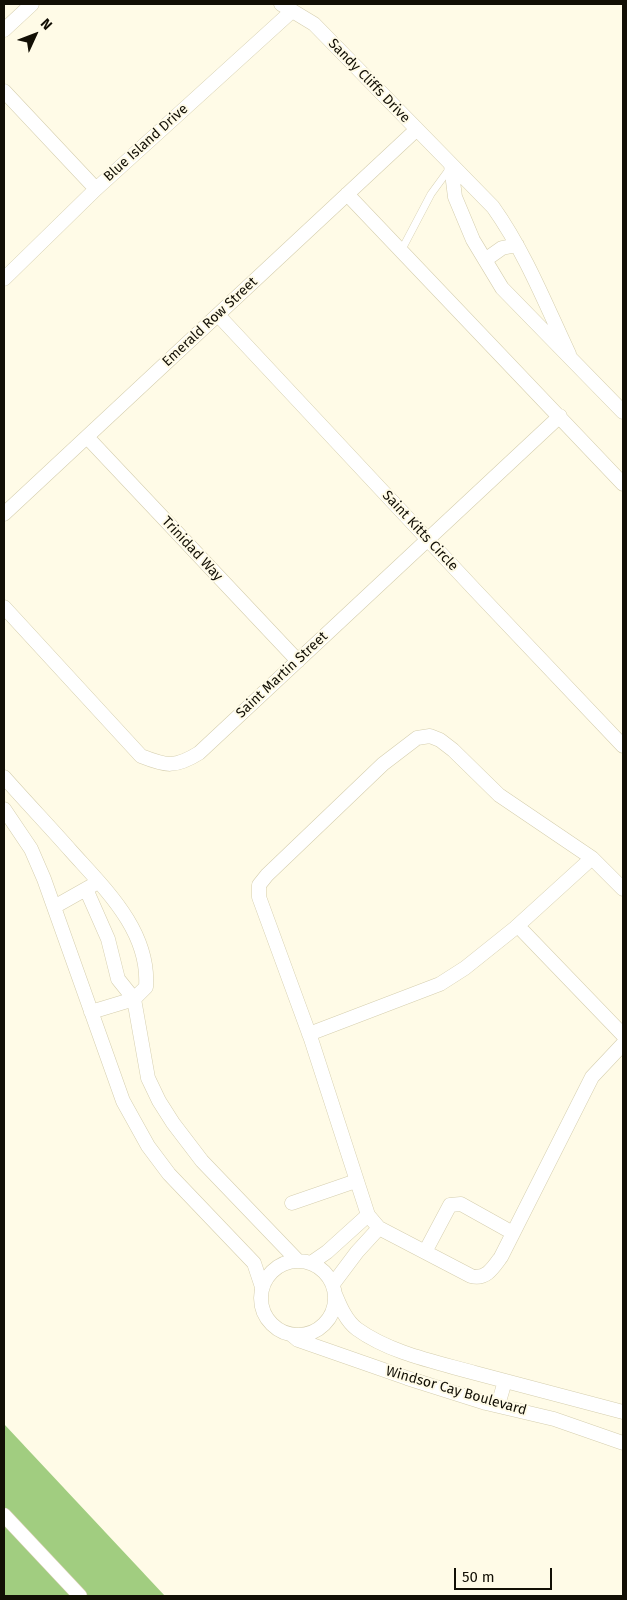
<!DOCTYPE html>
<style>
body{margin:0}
#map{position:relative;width:627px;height:1600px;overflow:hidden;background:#fffbe7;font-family:"Fira Sans",sans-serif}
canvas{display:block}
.frame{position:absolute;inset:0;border:5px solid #120f05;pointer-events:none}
.north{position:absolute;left:10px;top:10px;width:50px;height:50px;-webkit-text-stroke:4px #fffbe7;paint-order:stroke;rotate:47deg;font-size:14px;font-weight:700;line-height:20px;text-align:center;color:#120f05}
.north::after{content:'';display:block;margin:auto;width:18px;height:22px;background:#120f05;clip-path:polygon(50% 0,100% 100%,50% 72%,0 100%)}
.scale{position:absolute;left:454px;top:1568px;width:98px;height:22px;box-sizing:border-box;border:2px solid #120f05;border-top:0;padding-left:6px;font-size:15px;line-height:18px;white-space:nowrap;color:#120f05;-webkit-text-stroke:4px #fffbe7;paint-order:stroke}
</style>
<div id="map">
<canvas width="627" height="1600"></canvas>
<div class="frame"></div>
<div class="north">N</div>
<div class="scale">50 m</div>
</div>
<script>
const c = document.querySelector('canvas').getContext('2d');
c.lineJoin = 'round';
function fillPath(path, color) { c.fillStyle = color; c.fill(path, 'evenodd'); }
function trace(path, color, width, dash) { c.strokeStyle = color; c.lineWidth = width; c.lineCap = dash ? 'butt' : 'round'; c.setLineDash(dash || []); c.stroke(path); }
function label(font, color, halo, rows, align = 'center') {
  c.font = font + ' "Fira Sans",sans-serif'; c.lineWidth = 4; c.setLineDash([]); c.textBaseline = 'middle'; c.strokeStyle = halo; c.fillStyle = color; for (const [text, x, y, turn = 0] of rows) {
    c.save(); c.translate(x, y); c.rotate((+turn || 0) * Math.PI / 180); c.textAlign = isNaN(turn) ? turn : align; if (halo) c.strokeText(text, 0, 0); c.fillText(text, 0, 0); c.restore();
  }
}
const forest = new Path2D(`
 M4,1424l161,172h-161z`);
const lane = new Path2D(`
 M401,251l30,-57 19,-26`);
const street = new Path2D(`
 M281,4l33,20 179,183c32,45 53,98 76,147
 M4,30l28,-26
 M4,91l92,98
 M451,165l4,32 18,43 29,48 121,124
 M347,194l276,290
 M485,260l17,-12 15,-3
 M4,279l92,-90 196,-178
 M218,315l257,275 148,156
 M87,437l211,224
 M4,514l412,-384
 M4,607l137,149c25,10 34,12 58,-3l361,-337
 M4,777c22,25 45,49 67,74 34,38 79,80 75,136l-12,12 -43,13
 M4,809l27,40 13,30 79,222 25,45 21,28 85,89 8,24
 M86,889l22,50 10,40 16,20 14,79 11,23 14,22 29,38 96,100
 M623,889l-31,-31 -93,-63 -46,-45 -13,-10 -10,-4 -13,2 -34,26 -116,111 -8,10v12l52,142 57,176 11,13 92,48c15,4 22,-8 30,-19l91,-180 31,-33
 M54,907l39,-22
 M518,926l105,109
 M309,1034l131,-50 25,-16 50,-40 77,-70
 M292,1203l64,-22
 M425,1252l25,-47 11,-1 52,29
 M261 1298a37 37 0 1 1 74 0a37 37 0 1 1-74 0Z
 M311,1263l16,-11 41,-37
 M333,1284l24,-32 22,-24
 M335,1294c5,12 11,27 22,35 33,24 79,33 118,44 49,13 99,26 148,39
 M292,1335l6,5 109,38 79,25 68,16 69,24
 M498,1405l7,-24
 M4,1515l76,81`);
const streetNames = [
 ["Sandy Cliffs Drive",369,81,46],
 ["Blue Island Drive",146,143,-42],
 ["Emerald Row Street",210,322,-43],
 ["Saint Kitts Circle",420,531,47],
 ["Trinidad Way",192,549,47],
 ["Saint Martin Street",282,675,-43],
 ["Windsor Cay Boulevard",456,1391,16]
];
fillPath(forest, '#a1cd80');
trace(lane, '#d5ceae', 8);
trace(street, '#d5ceae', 15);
trace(lane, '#fff', 7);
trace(street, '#fff', 14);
label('14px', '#120f05', '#fffbe7', streetNames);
</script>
